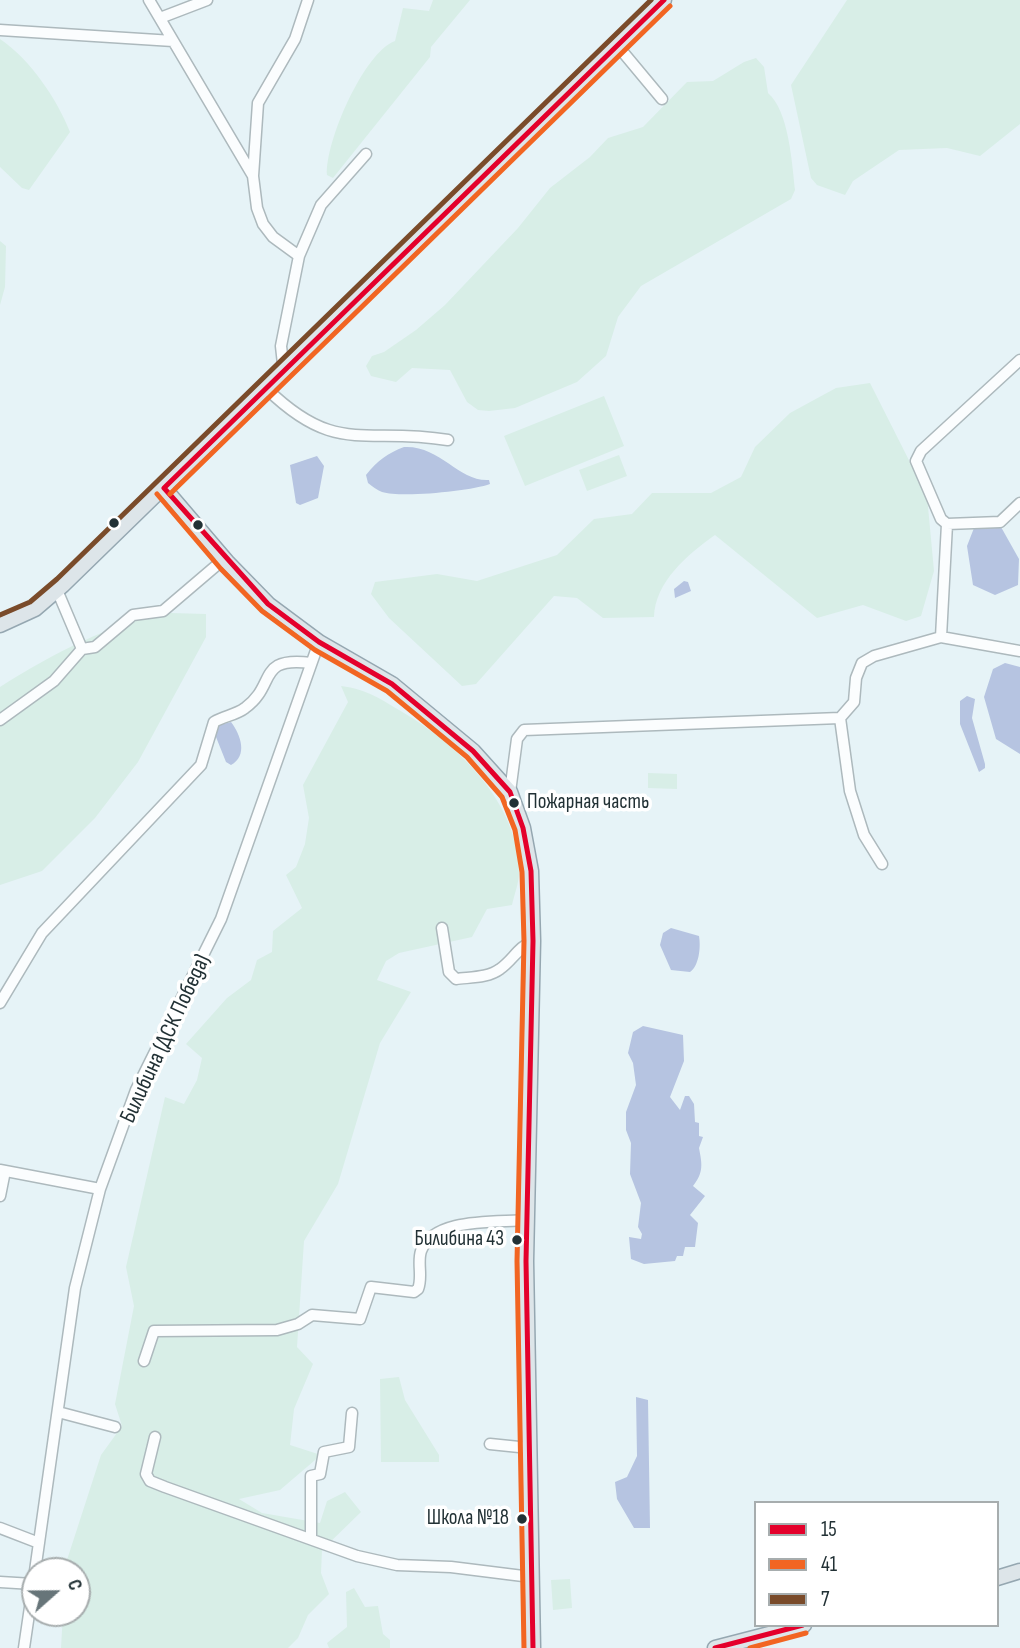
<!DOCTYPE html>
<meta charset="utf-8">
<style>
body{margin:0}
#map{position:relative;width:1020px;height:1648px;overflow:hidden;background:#e6f3f7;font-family:"Sofia Sans Condensed",sans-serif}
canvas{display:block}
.legend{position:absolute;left:754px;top:1501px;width:245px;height:126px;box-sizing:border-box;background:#fff;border:2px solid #a7adae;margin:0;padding:9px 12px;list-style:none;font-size:21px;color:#223135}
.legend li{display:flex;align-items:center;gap:14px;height:35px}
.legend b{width:35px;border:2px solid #a7adae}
.north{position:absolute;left:21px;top:1557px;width:70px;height:70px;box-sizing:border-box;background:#fff;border:2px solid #a7adae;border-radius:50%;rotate:69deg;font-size:19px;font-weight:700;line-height:28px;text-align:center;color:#223135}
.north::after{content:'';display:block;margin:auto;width:24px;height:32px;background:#677579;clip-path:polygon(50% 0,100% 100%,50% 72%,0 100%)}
</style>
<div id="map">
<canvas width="1020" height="1648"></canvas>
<ul class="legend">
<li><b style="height:9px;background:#e4002b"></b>15</li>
<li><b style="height:9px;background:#f26522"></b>41</li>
<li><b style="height:9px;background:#7a4b2a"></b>7</li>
</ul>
<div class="north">С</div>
</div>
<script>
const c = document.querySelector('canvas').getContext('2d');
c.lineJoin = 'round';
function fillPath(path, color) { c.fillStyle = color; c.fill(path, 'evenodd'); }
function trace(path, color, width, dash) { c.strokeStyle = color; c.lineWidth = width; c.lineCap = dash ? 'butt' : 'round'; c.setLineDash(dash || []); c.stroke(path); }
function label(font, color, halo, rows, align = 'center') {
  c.font = font + ' "Sofia Sans Condensed",sans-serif'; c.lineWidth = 7; c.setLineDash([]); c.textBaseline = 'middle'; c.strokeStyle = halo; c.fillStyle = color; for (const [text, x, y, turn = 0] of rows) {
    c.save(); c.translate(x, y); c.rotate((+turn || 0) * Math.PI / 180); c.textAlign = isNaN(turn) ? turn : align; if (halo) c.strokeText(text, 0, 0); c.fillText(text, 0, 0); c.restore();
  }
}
const green = new Path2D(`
 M433,0h37l-39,47 -1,10 -97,121 -6,-3c-2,-33 37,-123 68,-134l8,-33 26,3z
 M847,0h173v124l-40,32 -33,-8 -48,2 -46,31 -8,14 -28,-10 -6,-7 -20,-93z
 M0,39c30,20 57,60 70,93l-41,58 -7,-2 -22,-21z
 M756,58l8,9 4,26c21,18 24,70 27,97l-4,9 -150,87 -23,31 -12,39 -29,26 -62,26 -26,3 -11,-1 -11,-8 -17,-32 -38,-2 -16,14 -25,-6 -5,-10 6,-10 12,-4 32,-22 29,-25 73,-77 32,-40 40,-31 18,-19 35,-11 44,-45 26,-1 31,-19z
 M0,241l6,5 -1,41 -5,18z
 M870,383l57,113 7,75 -13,45 -15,5 -43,-16 -46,13 -102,-83c-28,20 -60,47 -61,82l-51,1 -26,-20 -23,-2 -78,88 -14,2 -73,-68 -18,-24 4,-12 62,-8 40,7 80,-26 37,-36 38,-5 20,-21h59l30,-16 14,-30 35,-34 46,-25z
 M604,396l20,50 -99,40 -21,-50z
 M619,455l8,21 -40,15 -8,-21z
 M171,613l35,1v23l-68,125 -43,56 -53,53 -42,14v-198c52,-33 110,-64 171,-74z
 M341,686c26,3 41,14 63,27 56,34 114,89 115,160 0,10 -5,22 -7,32l-25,4 -15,28 -73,16 -13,8 -9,19 34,12 -31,51 -42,141 -34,57 -7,106 16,17 -19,45 -4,36 31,10 -41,35 -41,9 23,14 58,10 7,-22 18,-9 16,20 -39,38 -1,23 8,21 -21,21 -10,23 -10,10h-227l2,-35h14v-42h-12l1,-8 35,-108 21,-29 -7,-22 19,-98 -8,-39 39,-170 19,7 13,-24 5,-22 -16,-14 41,-46 24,-18 6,-20 15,-8 1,-21 29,-23 -16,-33 10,-8 9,-23 4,-26 -6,-33 45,-83z
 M648,773l29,1v15l-29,-1z
 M399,1377l6,23 34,55v7h-58l-1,-83z
 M570,1579l2,29 -19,2 -2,-30z
 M354,1588l11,19 13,-1 5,28 7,6v8h-61l-2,-5 20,-16 -1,-35z`);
const water = new Path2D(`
 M404,447c36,-2 55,35 85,33l1,4c-19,7 -88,14 -108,8 -5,-2 -10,-6 -14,-9l-2,-8c11,-14 22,-22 38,-28z
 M317,456l7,10 -6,32 -18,7 -4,-2 -6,-38z
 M1001,527l18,32 -1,26 -23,10 -22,-10 -6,-39 7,-18z
 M684,581l4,1 3,9 -16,7 -1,-9z
 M1005,663l15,4v87l-24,-15 -12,-42 9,-28z
 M967,696l8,3 -3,19 13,46v4l-6,4 -19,-48v-23z
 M231,722c10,13 17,34 0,43l-5,-3 -12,-30 5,-7z
 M671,928l28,8c2,11 0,30 -9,36l-19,-2 -11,-25 3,-12z
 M643,1026l40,9 1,26 -14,36 10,13 5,-14h4l5,8 1,18 4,1v13l4,1 -4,11c3,16 5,24 -6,38l12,10 -15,19 8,8 -3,24h-10l-2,9h-6l-2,5 -31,3 -13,-5 -2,-22 12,2 1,-5 -4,-7 3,-24 -11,-29 1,-31 -5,-13v-18l10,-27 -3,-22 -5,-10 5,-21z
 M636,1397l12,3 2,128h-16l-17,-29 -2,-17 12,-5 10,-21z`);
const minor = new Path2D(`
 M149,0l104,176
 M160,18l47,-18
 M0,30l173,11
 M617,45l45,54
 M299,256l22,-51 45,-51
 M1020,360l-99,91 -5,10 25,58 6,5 53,-2 20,-19
 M284,373l-3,-27 18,-90 -26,-19 -10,-13 -6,-16 -4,-32 5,-73 37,-64 13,-39
 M267,389c70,68 98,37 181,51
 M57,590l25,59
 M941,637l6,-113
 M0,720l54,-39 28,-32 13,-2 38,-32 30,-4 61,-52
 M510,792l7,-53 7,-9 316,-12
 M882,864l-18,-29 -14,-44 -10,-73 14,-16 2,-24 6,-15 12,-7 67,-19 79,14
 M442,928l7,44 7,7c14,-2 32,-1 44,-10 13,-9 18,-22 33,-28
 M0,1003l42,-70 159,-168 13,-43c10,-6 22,-7 31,-14 32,-23 11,-52 66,-45
 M0,1170l100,19
 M0,1196l5,-25
 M144,1361l10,-30 123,-1 21,-6 14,-9 48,4 11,-32 43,5 4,-3c5,-12 -1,-26 3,-38 13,-34 75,-28 106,-31
 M58,1412l57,15
 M155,1437l-9,37 4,7 15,6 192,69 40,9 54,2 80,10
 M490,1444l39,4
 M0,1528l39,15
 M311,1539v-63l9,-2 4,-22 25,-5 3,-34
 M35,1571l40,-283 25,-99 36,-99 85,-171 98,-277
 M0,1582l33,2
 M24,1648l11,-75`);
const major = new Path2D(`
 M164,488l64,75 40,41 51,38 73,42 81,67 37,41 13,36 8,43 2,70 -7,320 7,387
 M0,625l35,-16 28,-24 601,-585
 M997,1578l23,-7
 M715,1648l89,-23`);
const bus1 = new Path2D(`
 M164,488l104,116 51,38 73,42 81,67 37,41 13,36 8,43 2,70 -7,320 7,387
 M164,488l500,-488
 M715,1648l88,-23`);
const bus2 = new Path2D(`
 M157,494l64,75 41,42 53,39 72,41 80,66 35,40 13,33 7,42 2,69 -7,320 7,387
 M170,494l500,-488
 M750,1648l56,-15`);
const bus3 = new Path2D(`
 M0,615l30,-13 27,-23 594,-579`);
const markers = [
 [114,523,6,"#223135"],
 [198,525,6,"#223135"],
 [514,803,6,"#223135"],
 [517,1240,6,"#223135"],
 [522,1519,6,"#223135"]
];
const busNames = [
 ["Пожарная часть",527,803,"left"],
 ["Билибина 43",504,1240],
 ["Школа №18",509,1519]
];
const streetNames = [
 ["Билибина (ДСК Победа)",166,1039,-65]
];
fillPath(green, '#d8eee7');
fillPath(water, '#b6c4e1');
trace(minor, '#adb9bd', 13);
trace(major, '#95a7b1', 17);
trace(minor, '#fbfdfe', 10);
trace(major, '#dde5e9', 14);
trace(bus1, '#e4002b', 5);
trace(bus2, '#f26522', 5);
trace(bus3, '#7a4b2a', 5);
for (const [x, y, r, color] of markers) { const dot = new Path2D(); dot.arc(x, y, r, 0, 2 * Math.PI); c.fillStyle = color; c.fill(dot); trace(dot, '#fff', 2.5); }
label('21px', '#223135', '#fff', busNames, 'right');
label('23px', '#223135', '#fff', streetNames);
</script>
